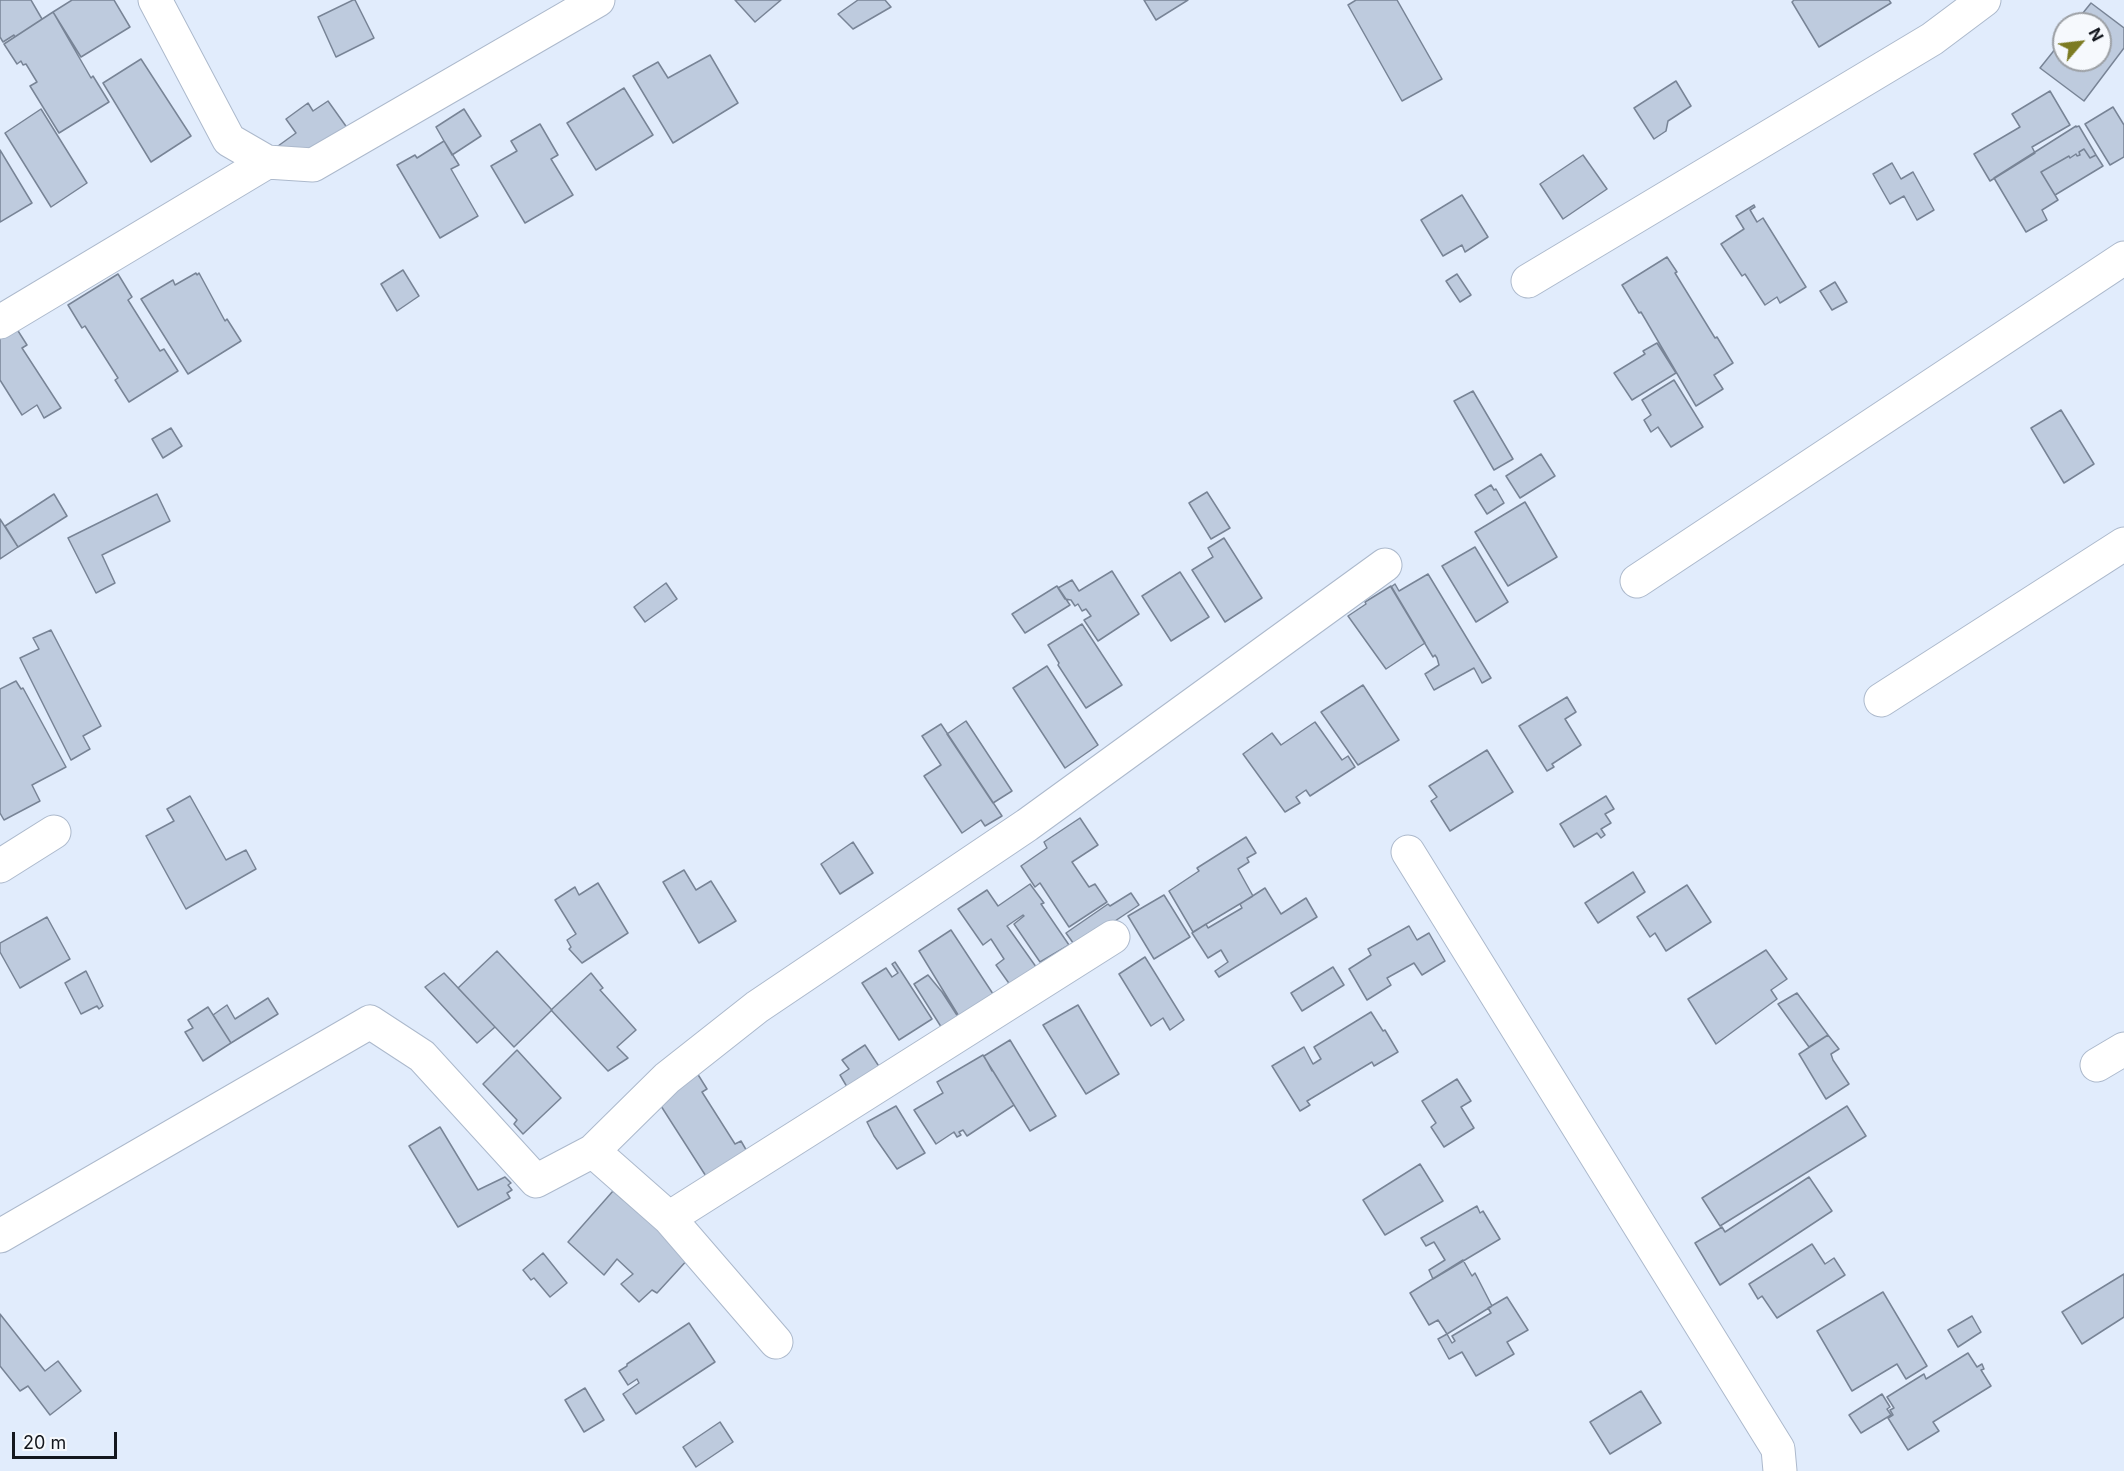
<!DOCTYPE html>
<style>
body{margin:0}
#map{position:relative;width:2124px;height:1471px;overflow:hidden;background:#e1ecfc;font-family:Inter,sans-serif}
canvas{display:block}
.north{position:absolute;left:2052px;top:12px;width:60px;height:60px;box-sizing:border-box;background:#f6f9fd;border:2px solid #9b9fa4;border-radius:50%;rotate:62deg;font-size:16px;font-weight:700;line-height:24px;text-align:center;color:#13171e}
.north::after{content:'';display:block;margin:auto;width:21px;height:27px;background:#7c7b22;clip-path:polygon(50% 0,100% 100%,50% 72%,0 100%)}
.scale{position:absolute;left:12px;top:1432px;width:105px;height:27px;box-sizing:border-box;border:3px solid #13171e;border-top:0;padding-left:8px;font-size:18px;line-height:21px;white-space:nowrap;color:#13171e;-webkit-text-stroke:4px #f6f9fd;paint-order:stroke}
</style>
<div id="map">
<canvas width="2124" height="1471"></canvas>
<div class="north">N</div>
<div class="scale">20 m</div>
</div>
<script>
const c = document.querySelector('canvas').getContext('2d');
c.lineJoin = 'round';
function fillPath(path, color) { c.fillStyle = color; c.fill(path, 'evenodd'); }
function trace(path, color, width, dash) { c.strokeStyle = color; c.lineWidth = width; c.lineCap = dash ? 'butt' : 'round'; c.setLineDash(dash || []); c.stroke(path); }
const building = new Path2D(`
 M0,0h31l11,19 -27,18 -1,-2 -11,7 -3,-5z
 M72,0h42l16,27 -49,30 -28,-45z
 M353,0h2l19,38 -38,19 -18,-40z
 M735,0h46l-26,22z
 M858,0h27l6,7 -38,22 -15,-15z
 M1144,0h44l-32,20z
 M1356,0h41l45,79 -40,22 -54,-96z
 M1794,0h95l2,3 -72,44 -27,-45z
 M2091,3l33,25v20l-40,53 -44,-33 24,-30v22h36v-36h-26z
 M53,12l38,66 2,-2 16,26 -50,31 -29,-47 7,-4 -11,-18 -3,1 -2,-4 -4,3 -13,-20z
 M710,55l28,48 -65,40 -40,-67 25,-14 10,16z
 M141,59l50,77 -40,26 -48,-79z
 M1676,81l15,25 -23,15 -2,10 -12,8 -20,-31z
 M624,88l29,47 -57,35 -29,-47z
 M2050,91l20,34 -38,22 3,6 -45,28 -16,-27 46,-27 -8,-13z
 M328,101l20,28 -55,39 -15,-22 18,-13 -10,-14 22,-16 5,8z
 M2113,107l11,18v32l-14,8 -25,-41z
 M41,109l46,74 -36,24 -46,-74z
 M464,109l17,27 -29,19 -16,-28z
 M540,124l18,31 -7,4 22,36 -48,28 -34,-57 26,-15 -6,-10z
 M2076,126v1l3,-1 17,29 -6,3 -6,-9 -5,3 1,3 -3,1 -1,-2 -6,4 -1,-2 -28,16 17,28 -16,10 5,10 -21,12 -32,-54z
 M444,141l15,24 -8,4 27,47 -38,22 -43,-73 18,-10 2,3z
 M2084,149l6,9 6,-3 7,11 -48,29 -14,-23 28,-16 1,2 6,-4 1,2 3,-1 -1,-3z
 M0,150l32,53 -32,19z
 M1583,155l24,34 -44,30 -23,-35z
 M1892,163l9,16 12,-7 21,38 -17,10 -13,-24 -14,8 -17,-30z
 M1462,195l26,42 -23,15 -3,-7 -19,11 -22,-36z
 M1754,205l1,2 -5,3 7,12 6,-4 43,69 -26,16 -3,-6 -12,8 -20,-31 -3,2 -21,-32 23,-15 -8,-13z
 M1667,257l10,15 -2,1 40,65 2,-1 16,26 -19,12 9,14 -27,17 -55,-94 -2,1 -17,-28z
 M403,270l16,26 -22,15 -16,-27z
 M196,273l1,2 2,-2 26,48 2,-2 14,22 -53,33 -47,-75 32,-19 2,5z
 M118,274l14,23 -4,3 32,51 4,-2 14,22 -49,31 -14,-22 3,-2 -33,-52 -3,2 -14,-23z
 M1457,274l14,21 -11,7 -14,-21z
 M1835,282l12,20 -15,8 -12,-19z
 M13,323l14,22 -5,3 39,60 -17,10 -7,-13 -15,10 -22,-35v-51z
 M1657,343l19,30 -44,27 -18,-27 31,-19 -2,-3z
 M1674,380l29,47 -32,20 -13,-20 -7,5 -7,-12 7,-5 -9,-15z
 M1473,391l40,68 -19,11 -40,-69z
 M2061,410l33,54 -30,19 -33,-55z
 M171,428l11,18 -19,12 -11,-19z
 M1541,454l14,22 -35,22 -14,-22z
 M1491,485l3,5 2,-1 8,14 -17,11 -12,-19z
 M1207,492l23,36 -19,11 -22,-36z
 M54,494l13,22 -49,31 -13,-21z
 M157,494l13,27 -68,34 13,28 -19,10 -28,-55z
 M1525,502l32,55 -49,29 -33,-54z
 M0,519l18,28 -18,12z
 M1224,538l38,60 -37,24 -33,-52 21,-13 -5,-9z
 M1475,547l33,55 -32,20 -34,-56z
 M1112,571l27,43 -41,27 -14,-21 7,-4 -5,-7 -4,2 -4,-7 -3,2 -4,-6 -6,-1 -7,-11 14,-8 7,11z
 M1180,572l29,45 -38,24 -29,-45z
 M1428,574l63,104 -9,5 -8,-15 -40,22 -9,-16 14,-9 -2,-7 -2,-3 -2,2 -42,-70 4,-3 4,7z
 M666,583l11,16 -32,23 -11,-15z
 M1057,586l13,19 -45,28 -13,-19z
 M1391,586l34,57 -39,26 -38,-53 18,-12 -1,-2z
 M1082,624l40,61 -36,23 -28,-43 1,-2 -11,-18z
 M51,630l50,96 -18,10 7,13 -19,11 -51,-102 19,-9 -6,-11z
 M1047,666l51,79 -33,23 -52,-80z
 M16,681l5,8 2,-1 43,79 -34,18 8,16 -36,19 -4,-7v-124z
 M1363,685l36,55 -41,25 -37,-53z
 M1567,697l9,15 -11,7 16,26 -29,19 2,3 -7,4 -28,-45z
 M966,721l46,70 -19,12 -46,-69z
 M1315,722l27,38 6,-4 7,11 -45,29 -4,-6 -10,7 4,6 -15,9 -42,-58 29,-21 9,12z
 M941,724l61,92 -17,10 -4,-6 -19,13 -38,-57 17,-11 -19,-29z
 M1487,750l26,42 -63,39 -19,-30 6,-4 -8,-11z
 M190,796l36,64 20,-10 10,19 -70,40 -40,-73 28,-15 -7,-12z
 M1606,796l8,13 -9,5 6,9 -10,6 4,6 -4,3 -4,-5 -23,14 -14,-23z
 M1080,818l18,27 -26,17 17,25 6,-3 12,18 -38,25 -29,-44 -5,4 -14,-21 26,-18 -3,-6z
 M1246,837l10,16 -9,5 2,4 -11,7 15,27 -60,36 -24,-41 30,-20 -2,-3z
 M853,842l20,31 -33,21 -19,-30z
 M684,870l12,20 15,-9 25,40 -37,22 -36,-61z
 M1633,872l12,20 -47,31 -13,-20z
 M598,883l30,50 -46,30 -13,-14 2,-2 -4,-7 9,-6 -21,-34 20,-13 4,8z
 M1030,884l14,19 -3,1 28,41 -29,17 -26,-38 10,-8 -1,-1 -16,11 32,45 -26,18 -17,-24 8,-6 -13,-20 -8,6 -25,-36 29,-19 11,16z
 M1687,885l24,37 -45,29 -11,-18 -5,4 -13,-20z
 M1265,888l16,26 25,-16 11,19 -98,60 -4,-6 13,-9 -7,-12 -13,8 -16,-25 14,-9 2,4 34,-20 -2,-4z
 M1131,893l8,12 -63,42 -10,-14 42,-29 2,2z
 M1164,895l26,42 -36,22 -26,-43z
 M47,917l23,42 -50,29 -20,-36v-9z
 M1409,926l8,14 12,-7 16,28 -23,14 -8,-12 -27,15 4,7 -24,15 -18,-31 22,-14 -3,-6z
 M951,930l46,70 -34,23 -44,-72z
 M1766,950l21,29 -16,11 6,9 -61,45 -28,-45z
 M497,951l55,59 -38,37 -56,-59z
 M1145,957l39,63 -14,10 -7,-12 -12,8 -32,-52z
 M895,962l37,57 -33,21 -37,-57 24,-15 6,9 6,-4 -6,-9z
 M1333,967l11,18 -42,26 -11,-18z
 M86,971l17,35 -4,3 -2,-3 -16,8 -16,-31z
 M444,973l51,54 -18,16 -52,-56z
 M591,973l12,15 -3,2 36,40 -19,17 11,11 -20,13 -57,-61z
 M928,975l14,17 20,31 -17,10 -31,-49z
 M1797,993l31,42 -19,12 -31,-43z
 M268,998l10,16 -47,29 -18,-28 14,-10 8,14z
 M1078,1005l41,69 -33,20 -43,-69z
 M208,1007l23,36 -28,18 -18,-29 8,-4 -5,-8z
 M1371,1012l12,19 2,-1 13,22 -24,14 -2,-4 -65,39 3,4 -10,6 -28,-45 32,-19 9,17 8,-5 -7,-12z
 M1828,1035l11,14 -8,5 2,6 16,24 -23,15 -27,-45z
 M1010,1040l46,76 -26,15 -37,-60h-1l-8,-15z
 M865,1045l17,26 -32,21 -10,-17 9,-6 -7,-9z
 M517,1050l44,48 -38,36 -9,-10 3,-4 -34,-36z
 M983,1055l31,50 -47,31 -4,-6 -4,2 2,3 -4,2 -3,-5 -18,12 -22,-34 29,-17 -6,-11z
 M692,1065l15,24 -5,3 33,52 6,-3 11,19 -41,24 -50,-78z
 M1457,1079l14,22 -10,6 13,21 -30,19 -13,-20 5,-4 -14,-22z
 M896,1106l29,47 -28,16 -23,-33 -7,-14z
 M1847,1106l19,30 -146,90 -18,-28z
 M440,1127l38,63 27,-13 6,6 -3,2 4,5 -5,3 3,5 -52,29 -49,-81z
 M1420,1164l23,37 -58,34 -22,-35z
 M1809,1177l23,34 -112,74 -25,-42 27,-16 3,5z
 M613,1191l77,66 -33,36 -5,-3 -13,12 -18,-18 12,-10 -16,-15 -13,16 -36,-33z
 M1477,1206l3,7 3,-2 17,28 -67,40 -4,-9 16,-10 -11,-18 -8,4 -5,-8z
 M1812,1244l13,20 9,-6 11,17 -68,43 -15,-22 -4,3 -9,-15z
 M543,1253l24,30 -17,14 -16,-19 -3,2 -8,-10z
 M1463,1260l9,16 3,-3 17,33 -45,28 -9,-14 -9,5 -19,-32z
 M2124,1274v43l-42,27 -20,-32z
 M1883,1292l44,74 -21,13 -9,-15 -45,27 -35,-60z
 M1507,1297l21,33 -21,12 7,12 -38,22 -14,-24 -13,7 -11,-20 9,-5 5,9 3,-2 -3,-5 39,-23 -3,-5z
 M0,1314l45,57 13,-10 23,30 -31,24 -22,-29 -8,5 -20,-25z
 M1972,1316l9,16 -23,15 -10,-17z
 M689,1323l26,39 -79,52 -13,-20 16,-11 -2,-4 -9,6 -9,-14 8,-5v-2z
 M1968,1353l9,14 5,-3 2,5 -3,1 10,16 -58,36 6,9 -31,19 -20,-32 5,-3 -3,-5 4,-2 -7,-11 37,-23 2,5z
 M585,1388l19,32 -20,12 -19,-32z
 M1641,1391l20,32 -51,31 -20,-32z
 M1882,1394l8,13 -3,2 4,6 -30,18 -12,-18z
 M720,1422l13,20 -37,25 -13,-20z`);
const minor = new Path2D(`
 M155,0l74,140 38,22 46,3 285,-165
 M1528,281l404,-242 52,-39
 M0,322l267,-160
 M1637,581l487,-323
 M1881,700l243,-156
 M1408,852l370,597 2,22
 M0,866l54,-34
 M2097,1065l27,-16
 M593,1151l76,67 107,124
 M669,1218l444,-281
 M0,1236l370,-214 52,34 114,125 57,-30 74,-73 90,-71 270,-182 358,-260`);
fillPath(building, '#becbde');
trace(building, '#788496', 1.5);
trace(minor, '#acb9cc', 35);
trace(minor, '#fff', 33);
</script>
